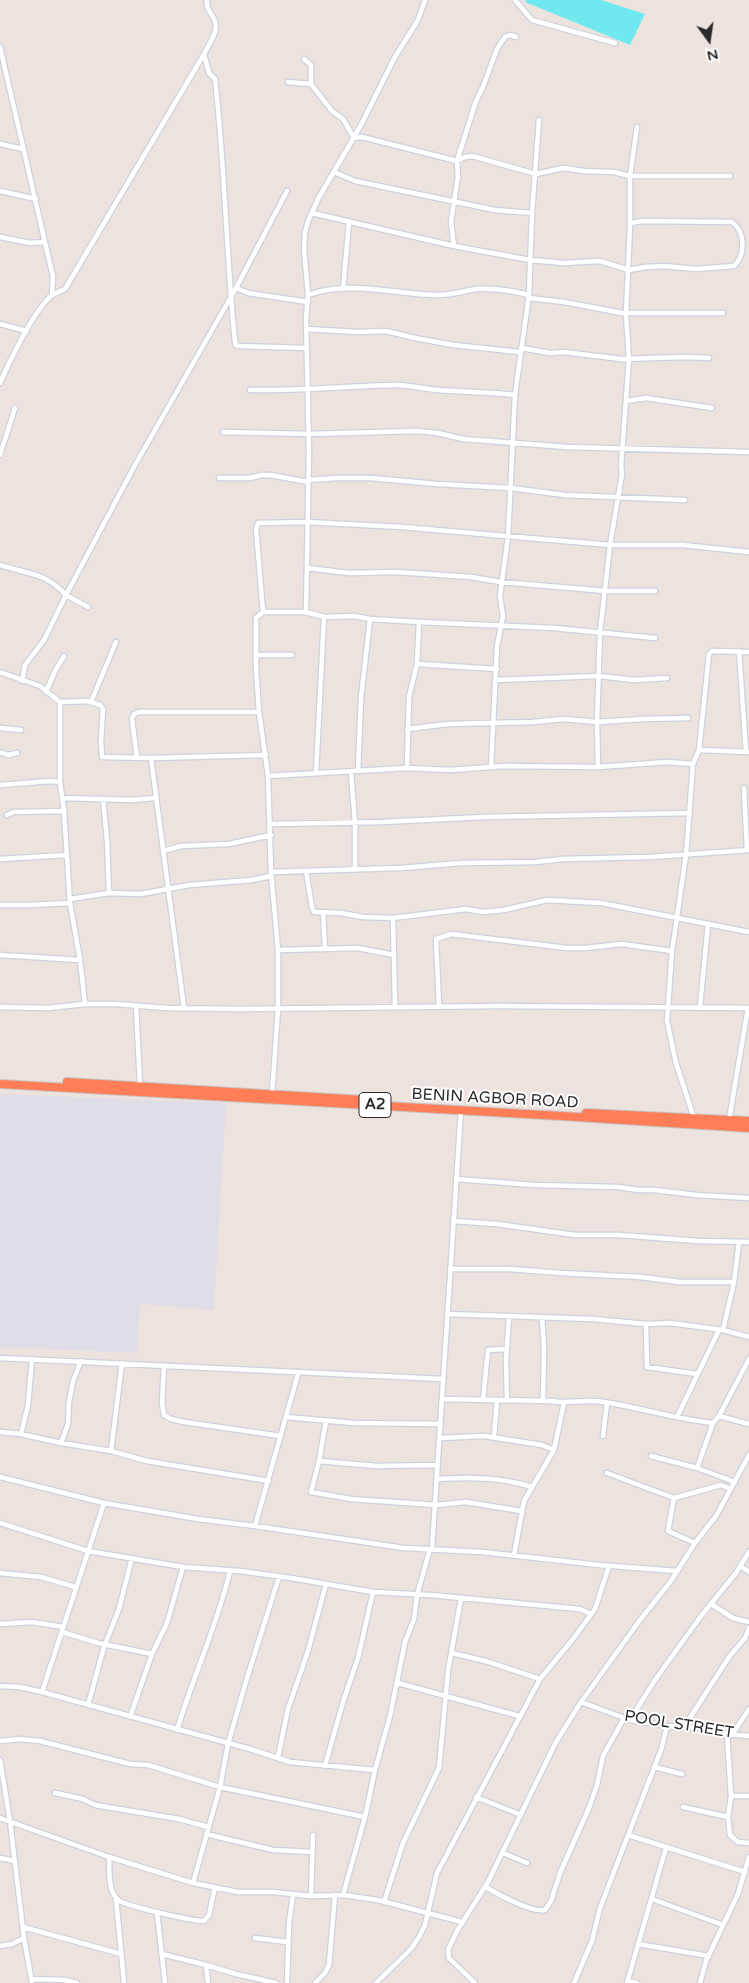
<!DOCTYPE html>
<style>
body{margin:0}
#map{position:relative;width:749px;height:1983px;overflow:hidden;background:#ede3de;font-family:"Varela Round",sans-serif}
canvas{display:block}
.north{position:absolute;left:684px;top:15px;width:50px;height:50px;-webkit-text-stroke:4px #fff;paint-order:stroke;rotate:166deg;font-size:14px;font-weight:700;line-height:20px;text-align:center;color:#2b2b2b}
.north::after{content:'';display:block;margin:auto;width:18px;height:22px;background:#2b2b2b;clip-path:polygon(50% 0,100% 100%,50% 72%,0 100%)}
</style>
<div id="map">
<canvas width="749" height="1983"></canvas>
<div class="north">N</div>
</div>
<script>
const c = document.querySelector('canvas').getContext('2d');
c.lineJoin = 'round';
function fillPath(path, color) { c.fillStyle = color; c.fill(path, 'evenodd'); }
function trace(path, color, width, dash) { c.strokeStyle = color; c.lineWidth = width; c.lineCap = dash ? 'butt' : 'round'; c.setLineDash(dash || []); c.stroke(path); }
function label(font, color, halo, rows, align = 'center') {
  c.font = font + ' "Varela Round",sans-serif'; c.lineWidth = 4; c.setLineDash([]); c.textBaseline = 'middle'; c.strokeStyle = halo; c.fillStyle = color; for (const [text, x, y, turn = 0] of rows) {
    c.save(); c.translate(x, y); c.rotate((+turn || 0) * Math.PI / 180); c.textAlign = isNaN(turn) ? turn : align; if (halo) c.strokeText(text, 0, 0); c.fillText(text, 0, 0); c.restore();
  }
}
const industrial = new Path2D(`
 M0,1094l226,9 -12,207 -74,-6 -3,49 -137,-6z`);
const water = new Path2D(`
 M526,0h75l44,14 -15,31 -105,-43z`);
const street = new Path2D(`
 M515,0l17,20 83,23
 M0,47l53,230 -1,18
 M204,54l5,19 6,6c10,87 11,175 20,263l1,3 3,1 67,2
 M304,59l7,6v19l21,27 11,8 11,19
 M288,82l23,2
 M354,138l8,-1 95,24 8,-4 7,-1 64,18 27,-6 21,3 30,1 16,4h100
 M0,144l23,5
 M334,172l21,9 29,6 111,23 37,3
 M0,191l36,8
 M312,213l142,33 76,14 33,3 37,-2 29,9 16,-3 20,-1 31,3 38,-3c12,-11 11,-35 -2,-44l-89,-1 -13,2
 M0,237l30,6 15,-1
 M454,246l-3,-24 7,-46 -1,-15 19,-60 7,-14 14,-38 8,-12 5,-2 6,2
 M236,288l51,-97
 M343,289l6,-67
 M308,295c42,-16 88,0 130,0 15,0 25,-4 38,-6 17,-1 37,2 53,6
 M529,298l35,4 58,11h101
 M0,324l27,7
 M306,329l51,3 29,-1 29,7 38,7 67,7
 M521,348l29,5 14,-1 57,7 65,-2 23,1
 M0,383c10,-23 33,-71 51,-87 4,-3 10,-5 14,-7l139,-235c5,-10 16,-24 10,-35 -4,-8 -8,-10 -7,-19
 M250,390c49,1 97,-4 146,-5 15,0 28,4 42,5 26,2 51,2 77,5
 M626,401l20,-3 66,10
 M223,432l86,2 107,-3 22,2 25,6 104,8 182,5
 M0,455l15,-47
 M219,478h30l13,-3h8l38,7
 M308,480l29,-2h34l66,6 74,4 54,7 120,5
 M0,565c27,9 45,7 66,30l69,-130 101,-177 12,5 60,9
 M307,568l42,5 48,-1 74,5 30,5 105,9h49
 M263,612l-7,-83 2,-6 49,-1 95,5 208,18h73l66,7
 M306,612l3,-161 -3,-132 2,-24 -4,-46 1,-16 3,-12 10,-22 43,-74 34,-68 23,-37 7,-20
 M739,651l7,101
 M257,655h35
 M417,664l80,5
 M0,672l40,14 20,16 27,-1 13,4 3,4 -2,33 1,15 49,1 115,-3
 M495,680l104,-4 35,4 33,-2
 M22,681l3,-16 19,-25 22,-45 22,12
 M46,692l9,-21 9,-15
 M60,702v80l4,29 6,92 10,57 5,44
 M91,702l25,-60
 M0,728l21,2
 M407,729l41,-5 85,-2 31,-3 33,3 46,-3 45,-1
 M699,750l50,2
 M0,752l8,3 9,-2
 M137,758l-5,-39 2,-5 5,-2h120
 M151,758l33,250
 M491,767l6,-121 6,-30 -3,-20 8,-59 7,-142 14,-100 3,-82 7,-93
 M598,767l-1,-45 3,-90 10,-87 12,-71 -1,-8 8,-107 -3,-45 4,-88v-50l7,-49
 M407,768l2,-71 8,-33 2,-42
 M358,771l3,-73 9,-79
 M351,772l4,51v46
 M316,773l8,-156
 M268,776l139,-8 43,2 54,-4 94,1 70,-5 25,2
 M0,785l50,-4 10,1
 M744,788l3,62
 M63,798l69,2 23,-2
 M103,799l4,41 2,53
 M7,815l7,-3 50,-1
 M271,824l112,-2 101,-5 206,-4
 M163,851l18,-5 48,-2 42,-9
 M0,859l67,-4
 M306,871l6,36 2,5 27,1 22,4 30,1 73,-9 17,3 21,-2 43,-10 54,3 148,29
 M271,872l129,-4 62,-5 74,-1 26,-3 88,-2 99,-7
 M70,899l39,-6 32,1 48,-9 63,-5 19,-4
 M0,905h31l39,-2
 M323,913l2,36
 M393,918l2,89
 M278,950l80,-2 36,7
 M0,955l80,5
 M136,1006l4,79
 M439,1006l-3,-67 15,-5 116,14h18l37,-4 50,7
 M0,1007l48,1 37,-4h30l52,4 74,1 258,-3 250,2
 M700,1007l8,-83
 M272,1094l6,-85v-59l-7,-78 -3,-96 -9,-64 -3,-44v-50l7,-6h43l18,5 30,-1 16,3 49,3 135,6 101,10
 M694,1118l-18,-55 -9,-42 5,-70 14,-96 7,-91 6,-14 10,-96 3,-3 37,1
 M729,1120l19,-112
 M456,1179l78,6 85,2 19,3h16l43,5 52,3
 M453,1221l44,3 78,11h44l79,6 51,1
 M450,1269h60l51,4 79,4 40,5h54
 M447,1314l146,5 53,5 24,-1 53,7 26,7
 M542,1317l2,31 -1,53
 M646,1324l1,43 50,7
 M723,1330l11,-48 5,-40
 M0,1358l443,21
 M164,1366l-2,37 2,12 7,4 13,3 97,14
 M442,1399l109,2c18,3 35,-2 53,1 37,6 72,17 109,21l6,-7 30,-57
 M483,1400l5,-50 19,-1
 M507,1400l-1,-40 3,-44
 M719,1416l30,8
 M286,1417l68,6 87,1
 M677,1417l42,-87
 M326,1421l-7,40 -8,31 40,7 85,6 30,-3 55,9
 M0,1432l21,2 40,9 50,8 36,10 122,20
 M21,1434l7,-29 4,-46
 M603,1436l4,-33
 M494,1437l3,-37
 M440,1438l44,-2 58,9 12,5
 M61,1443l7,-19 1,-22 4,-21 8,-20
 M111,1451l11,-88
 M651,1456l46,12 38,14
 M319,1461l58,5 61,-1
 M697,1468l16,-45
 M607,1473l67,25 47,-13 10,4
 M0,1477l104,26 94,16 57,7 149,22 78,4 117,13 78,6
 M438,1479c33,-2 62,-2 94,8
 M674,1498l-6,33 27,12
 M104,1503l-62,189 208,57 40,13 85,8
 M0,1523l88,28 95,16 57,4 51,7 82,14 57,3 150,14 11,5
 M255,1526l43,-152
 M432,1549l29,-439
 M514,1555l10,-54 30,-51 10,-47
 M740,1566l9,6
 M0,1573l41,4 34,10
 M711,1604l22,14 16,4
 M0,1624l32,-2 31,5
 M62,1632l36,11 54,11
 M452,1653l37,9 51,17
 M398,1683l121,33
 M0,1686l20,1 22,5
 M581,1702l49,18 37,6 37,2 23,6 22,2
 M88,1705l16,-58 15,-38 13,-51
 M130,1717l22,-63 15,-31 16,-56
 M630,1720l25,-40 46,-64 35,-43 13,-21
 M684,1727l45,-70 16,-19 4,-10
 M177,1730c16,-53 40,-104 53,-159
 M727,1734l4,62 -3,21
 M732,1735l17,-26
 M0,1741l19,-2 21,2 90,23 18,1 72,22 145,30
 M278,1757l10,-48 20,-58 18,-67
 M0,1760l10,61 14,117 8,45
 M325,1766l18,-64 15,-44 15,-66
 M654,1767l28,7
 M55,1793l28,6 12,6 84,14 29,8
 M731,1796h18
 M476,1797l45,18
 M683,1807l45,10 2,18 8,7 11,1
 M0,1818l109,39 84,26 45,9h35l38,4 32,-1 35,5 84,22
 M206,1834l67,16 39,2
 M628,1835l117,37
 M503,1853l24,10
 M109,1857c1,13 -2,31 8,42 6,7 76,22 87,22l5,-6 6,-28
 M0,1858l15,3
 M193,1883l27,-96 8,-43 19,-66 32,-101
 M486,1887c11,7 46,26 59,23l6,-9 9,-28 29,-65 8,-23 6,-29 21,-38
 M343,1895l22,-78 10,-47 15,-54 15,-74 9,-23 3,-24 13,-46
 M311,1896l2,-61
 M116,1898l8,85
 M652,1899l71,26
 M384,1902l19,-59 36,-75 9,-97 13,-73
 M157,1912l8,71
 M23,1927l98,27
 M255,1938l32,4
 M638,1944l71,12
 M0,1946l12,-2 12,-6
 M162,1954l44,11 30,9 40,9
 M206,1965l2,18
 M32,1979l33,1 12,3
 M628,1981l9,2
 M287,1983l2,-59 4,-30
 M315,1983l10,-10 4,-8 6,-70
 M376,1983l35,-34 8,-12 6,-12 12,-52 103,-194 33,-40 22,-30 14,-43
 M475,1983l-26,-25 -1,-8 9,-19 31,-49 68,-140 25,-40 59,-82 31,-39 24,-38 21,-27 33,-61
 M574,1983l18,-42 8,-33 61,-158 6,-24
 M627,1983l39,-135
 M700,1983l6,-22 32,-67 11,-37`);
const highway = new Path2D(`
 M67,1082l313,19
 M0,1084l561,32 188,12
 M586,1113l163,8`);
const shields = [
 [375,1105,32]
];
const shieldNames = [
 ["A2",375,1105]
];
const streetNames = [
 ["BENIN AGBOR ROAD",495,1099,3],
 ["POOL STREET",679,1725,9]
];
fillPath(industrial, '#dfdee6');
fillPath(water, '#6fe8f0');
trace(street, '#ccd2dd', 7);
trace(highway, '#c4c4c4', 10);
trace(street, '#fff', 4.5);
trace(highway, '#ff7e57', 8);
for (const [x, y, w] of shields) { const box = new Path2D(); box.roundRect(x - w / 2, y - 12.5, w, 25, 4); c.fillStyle = '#fff'; c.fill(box); trace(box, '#2b2b2b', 1); }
label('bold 15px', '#2b2b2b', null, shieldNames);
label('16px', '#2b2b2b', '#fff', streetNames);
</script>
